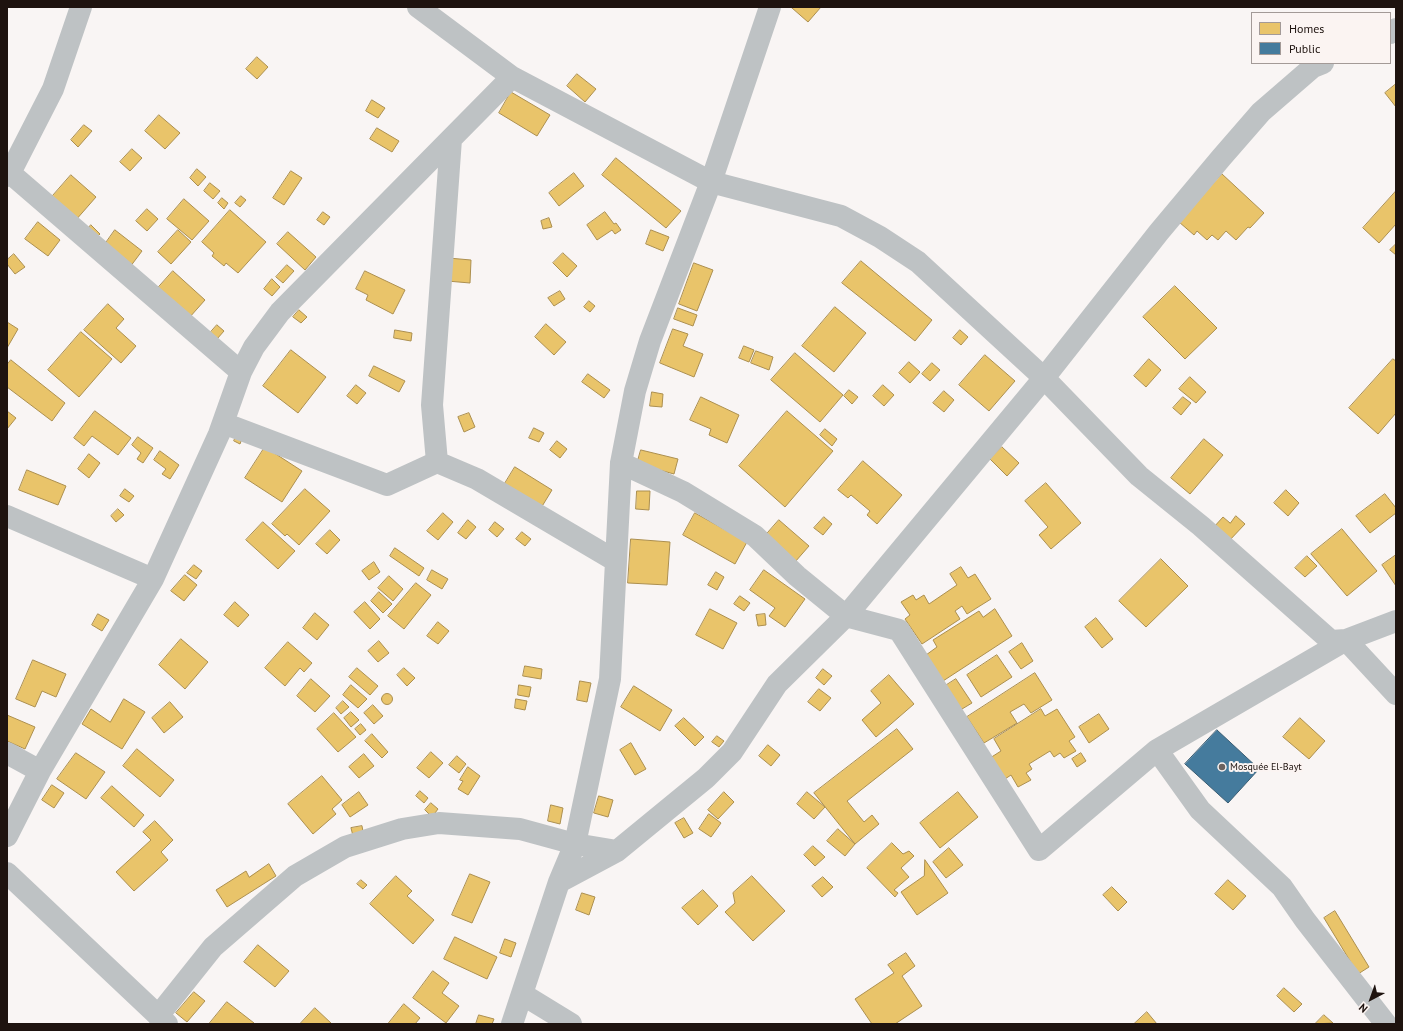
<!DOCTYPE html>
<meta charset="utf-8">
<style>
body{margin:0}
#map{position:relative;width:1403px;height:1031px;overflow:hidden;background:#f9f5f4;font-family:"PT Sans",sans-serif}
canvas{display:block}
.frame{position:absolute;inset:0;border:8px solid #1e130f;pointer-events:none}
.legend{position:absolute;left:1251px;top:12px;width:140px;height:52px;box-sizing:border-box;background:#fbf4f2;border:1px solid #a39a97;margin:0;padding:5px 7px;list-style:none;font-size:12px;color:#1e130f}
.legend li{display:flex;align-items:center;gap:8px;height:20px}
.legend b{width:20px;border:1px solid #a39a97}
.north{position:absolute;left:1351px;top:979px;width:40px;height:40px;-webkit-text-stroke:3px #fbf4f2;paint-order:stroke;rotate:221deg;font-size:11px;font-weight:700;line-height:16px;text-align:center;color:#1e130f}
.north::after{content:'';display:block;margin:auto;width:14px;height:18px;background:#1e130f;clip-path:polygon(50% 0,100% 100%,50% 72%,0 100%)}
</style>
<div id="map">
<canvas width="1403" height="1031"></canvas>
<div class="frame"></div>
<ul class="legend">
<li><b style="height:11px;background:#e9c46a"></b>Homes</li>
<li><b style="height:11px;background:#457b9d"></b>Public</li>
</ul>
<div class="north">N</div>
</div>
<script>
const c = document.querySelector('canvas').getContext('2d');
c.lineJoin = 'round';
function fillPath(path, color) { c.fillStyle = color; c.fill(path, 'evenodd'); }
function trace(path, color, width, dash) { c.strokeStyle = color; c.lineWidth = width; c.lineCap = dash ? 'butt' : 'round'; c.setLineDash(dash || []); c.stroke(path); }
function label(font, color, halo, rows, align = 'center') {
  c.font = font + ' "PT Sans",sans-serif'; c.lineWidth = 4; c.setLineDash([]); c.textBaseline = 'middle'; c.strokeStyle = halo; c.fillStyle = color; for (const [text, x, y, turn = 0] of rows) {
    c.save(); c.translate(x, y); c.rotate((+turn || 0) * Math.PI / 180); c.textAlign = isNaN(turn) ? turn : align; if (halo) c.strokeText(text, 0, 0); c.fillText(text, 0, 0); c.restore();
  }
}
const homes = new Path2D(`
 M793,7h28l-13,15 -16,-14z
 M257,57l11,10 -11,12 -11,-10z
 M577,74l19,15 -11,13 -18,-16z
 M1396,84v23l-11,-14z
 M511,92l39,23 -13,21 -38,-23z
 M372,100l13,8 -7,10 -12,-7z
 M159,115l21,18 -15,16 -20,-18z
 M84,125l8,6 -14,16 -7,-7z
 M377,128l22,13 -7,11 -22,-13z
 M132,149l10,9 -12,13 -10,-9z
 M616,158l65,53 -15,17 -64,-53z
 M197,169l9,8 -8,9 -8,-8z
 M291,171l11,7 -18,27 -11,-7z
 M574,173l10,13 -25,20 -10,-13z
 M1222,174l42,39 -14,15 -2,-1 -12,13 -10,-9 -8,9 -6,-5 -5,5 -10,-9 -3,4 -15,-13z
 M71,175l25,22 -21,24 -25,-22z
 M210,183l10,8 -7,8 -9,-8z
 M1396,191v33l-17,19 -16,-15z
 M241,196l5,4 -6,7 -5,-4z
 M222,198l6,5 -4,6 -6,-6z
 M184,199l25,22 -17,19 -25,-21z
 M147,209l11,10 -11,12 -11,-10z
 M230,210l36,32 -28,31 -12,-10 -2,3 -12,-10 2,-3 -12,-11z
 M323,212l7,5 -6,8 -7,-5z
 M605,212l9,12 2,-1 5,7 -6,4 -3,-4 -15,10 -10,-15z
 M549,218l3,9 -9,2 -2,-8z
 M38,222l22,18 -12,16 -23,-17z
 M91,225l9,9 -5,5 -9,-8z
 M115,230l27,21 -12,16 -27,-20z
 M178,230l13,12 -20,22 -13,-12z
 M651,230l18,7 -6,14 -17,-7z
 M288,232l28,25 -11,13 -28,-26z
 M1396,244v11l-6,-5z
 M563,253l14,13 -10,11 -14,-14z
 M14,254l11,13 -10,7 -8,-10v-4z
 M448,258l23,2 -1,23 -23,-2z
 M861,261l71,59 -17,21 -73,-58z
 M694,263l19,7 -16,41 -18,-7z
 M287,265l7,6 -11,12 -7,-6z
 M173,271l32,29 -16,18 -32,-29z
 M365,271l40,19 -12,24 -27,-14 2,-5 -12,-6z
 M272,279l8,8 -8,9 -8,-7z
 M1175,286l42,42 -32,31 -42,-42z
 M560,291l5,8 -11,7 -6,-8z
 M589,301l6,5 -5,6 -6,-5z
 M108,304l16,15 -8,9 20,18 -15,17 -37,-33z
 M835,307l31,26 -32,39 -32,-26z
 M678,308l19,7 -4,11 -19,-7z
 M299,310l8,7 -6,6 -8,-6z
 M7,322l11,7 -11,19z
 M546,324l20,18 -12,13 -19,-18z
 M217,325l7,6 -7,8 -7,-6z
 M673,329l15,5 -5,12 20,8 -9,23 -34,-14z
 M395,330l17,3 -1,8 -17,-3z
 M960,330l8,7 -7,8 -8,-7z
 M81,332l31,27 -33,38 -31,-27z
 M744,346l10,4 -5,12 -10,-4z
 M291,350l35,27 -28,36 -35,-27z
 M756,351l17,6 -4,13 -18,-7z
 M795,353l48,42 -23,27 -49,-42z
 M985,355l30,26 -26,30 -30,-26z
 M1149,359l12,11 -15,17 -12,-11z
 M1393,359l3,2v52l-18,21 -29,-26z
 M11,360l54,43 -13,18 -45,-34v-22z
 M909,362l11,10 -10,11 -11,-10z
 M932,363l8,7 -10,11 -8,-7z
 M374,366l31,15 -6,11 -30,-16z
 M588,374l22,16 -6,8 -22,-16z
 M1190,377l16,15 -10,11 -17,-14z
 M356,385l10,8 -9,11 -10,-8z
 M883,385l11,10 -10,11 -11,-10z
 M849,390l9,7 -6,7 -8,-8z
 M944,391l10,9 -10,12 -11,-9z
 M652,392l11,2 -1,13 -12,-1z
 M701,397l38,18 -12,28 -18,-8 2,-6 -21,-9z
 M1183,397l8,6 -10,12 -8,-7z
 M7,411l9,7 -9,11z
 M95,411l36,27 -13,17 -26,-19 -8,10 -10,-8z
 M787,411l46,40 -48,56 -46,-41z
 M469,413l6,14 -11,5 -6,-15z
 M534,428l10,5 -5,9 -10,-4z
 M825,429l12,10 -5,7 -12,-11z
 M237,434l6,2 -3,8 -6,-3z
 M138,437l15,11 -10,15 -6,-4 4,-6 -9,-8z
 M1204,439l19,16 -33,39 -19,-16z
 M557,441l10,8 -7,9 -10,-8z
 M265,447l37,24 -20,31 -37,-24z
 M1002,447l17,16 -12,13 -17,-17z
 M641,450l37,9 -4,15 -37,-10z
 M160,451l19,14 -9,14 -8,-5 4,-5 -12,-9z
 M89,454l11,9 -11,15 -11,-9z
 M863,461l39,34 -25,29 -10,-9 3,-4 -19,-16 -3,3 -10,-8z
 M515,467l37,23 -11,18 -37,-23z
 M27,470l39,16 -8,19 -39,-15z
 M1046,483l35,40 -30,26 -12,-14 9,-8 -23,-26z
 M125,489l9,7 -5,6 -9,-6z
 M305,489l25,22 -31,34 -12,-11 -2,2 -13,-12z
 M1286,490l13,13 -11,13 -14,-13z
 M637,491h13l-1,19 -13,-1z
 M1385,494l11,14v5l-26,20 -14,-17z
 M118,509l6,6 -8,7 -5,-6z
 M443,513l10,9 -15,18 -11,-9z
 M695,513l52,29 -12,22 -52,-29z
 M1236,516l9,8 -17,18 -15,-14 10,-11 7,6z
 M824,517l8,7 -9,11 -9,-7z
 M468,520l8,7 -10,12 -8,-6z
 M779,520l30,26 -14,16 -30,-26z
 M263,522l32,29 -17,18 -32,-29z
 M495,522l9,7 -7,8 -8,-7z
 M1342,529l35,42 -30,25 -36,-42z
 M330,530l10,10 -13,14 -11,-10z
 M522,532l9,7 -6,7 -9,-7z
 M631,539l39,3 -3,43 -39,-2z
 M395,548l29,20 -5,8 -29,-20z
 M1396,555v31l-14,-21z
 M1307,556l10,10 -12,11 -10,-9z
 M1161,559l27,27 -42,41 -27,-26z
 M374,562l6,10 -11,8 -7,-9z
 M194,565l8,6 -6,8 -9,-6z
 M961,567l7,11 7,-4 16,25 -24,15 -5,-8 -7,5 5,8 -38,25 -17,-25 5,-4 -9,-13 12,-7 3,5 8,-5 5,9 28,-19 -7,-11z
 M432,570l16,9 -6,10 -15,-9z
 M764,570l41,29 -20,28 -16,-11 6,-8 -25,-18z
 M716,572l8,5 -7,13 -9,-5z
 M185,575l12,10 -13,16 -13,-10z
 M389,576l14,13 -10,12 -15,-13z
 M416,583l15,12 -27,34 -16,-13z
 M379,592l13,12 -9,9 -12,-12z
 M740,596l10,7 -6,8 -10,-7z
 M235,602l14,13 -11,12 -14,-12z
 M365,602l15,17 -10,10 -16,-17z
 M710,609l27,14 -14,26 -27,-14z
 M995,609l17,27 -69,45 -17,-26 11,-8 -4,-7 46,-29 4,6z
 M315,613l14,12 -12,15 -14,-12z
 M98,614l11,6 -7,11 -10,-6z
 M765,614l1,11 -8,1 -2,-11z
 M1096,618l17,21 -11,9 -17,-21z
 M438,622l11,9 -11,13 -11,-8z
 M181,639l27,23 -23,27 -26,-24z
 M379,641l10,12 -11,9 -10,-11z
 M288,642l24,21 -8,9 -4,-4 -15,18 -20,-18z
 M1022,643l11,18 -12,8 -12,-17z
 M997,655l15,22 -31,20 -14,-22z
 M33,660l33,14 -10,23 -14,-6 -7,16 -19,-8z
 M525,666l17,3 -1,10 -18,-3z
 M357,668l21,18 -8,9 -21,-18z
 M404,668l11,10 -8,8 -10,-11z
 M823,669l9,7 -8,9 -8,-7z
 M1035,673l17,27 -21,13 -7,-9 -14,8 7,11 -33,20 -17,-26z
 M889,675l25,29 -38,33 -14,-17 19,-17 -10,-12z
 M311,679l19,17 -15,16 -18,-16z
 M956,679l16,24 -15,9 -15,-24z
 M580,681l11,2 -4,19 -10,-2z
 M351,685l16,14 -9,9 -15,-13z
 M519,685l12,2 -2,10 -11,-2z
 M634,686l38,24 -12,21 -39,-24z
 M819,689l12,9 -11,13 -12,-9z
 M381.5 699a5.5 5.5 0 1 1 11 0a5.5 5.5 0 1 1-11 0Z
 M124,699l21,13 -23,37 -40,-25 9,-15 19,13z
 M516,699l11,2 -2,9 -10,-2z
 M343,701l6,6 -8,7 -5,-6z
 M170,702l13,15 -19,16 -12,-15z
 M373,705l10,11 -9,8 -10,-11z
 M1041,709l4,7 12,-7 18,28 -6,4 7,10 -12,7 -4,-5 -6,4 -4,-6 -21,13 3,5 -6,4 5,7 -13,7 -7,-12 -6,4 -15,-21 11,-7 -7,-12z
 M351,712l8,8 -8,7 -7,-9z
 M334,713l22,24 -18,15 -21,-23z
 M1099,714l10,15 -20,14 -10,-16z
 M7,715l28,12 -10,22 -18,-8z
 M684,718l20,19 -9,9 -20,-20z
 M1300,718l25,23 -16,18 -26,-22z
 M361,724l5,6 -6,5 -5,-6z
 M897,729l16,20 -66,52 17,21 8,-7 7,9 -24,20 -41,-51z
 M372,734l16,18 -6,6 -17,-17z
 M717,736l7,5 -5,6 -7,-5z
 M631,743l15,26 -11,6 -15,-25z
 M768,745l12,10 -9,11 -12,-10z
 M137,749l37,31 -14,17 -37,-31z
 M431,752l12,11 -14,15 -12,-10z
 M76,753l29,19 -19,27 -29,-20z
 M1081,753l5,8 -9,6 -5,-8z
 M364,754l10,12 -15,12 -10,-11z
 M457,756l9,8 -7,9 -10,-8z
 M468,767l12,9 -12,19 -10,-6 5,-8 -3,-1z
 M322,776l20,24 -10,9 4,5 -23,20 -25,-30z
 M52,785l12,8 -10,15 -12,-8z
 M112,786l32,29 -10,12 -33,-29z
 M420,791l8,7 -4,5 -8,-7z
 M359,792l9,13 -18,12 -8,-12z
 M724,792l10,10 -16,17 -10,-9z
 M807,792l18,15 -11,12 -17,-15z
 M958,792l20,25 -38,31 -20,-25z
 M599,796l14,4 -5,17 -14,-4z
 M431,803l7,6 -6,8 -7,-7z
 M551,805l12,3 -3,16 -12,-3z
 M709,814l12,9 -10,14 -12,-8z
 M684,818l9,15 -9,5 -9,-15z
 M155,821l18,19 -12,12 7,8 -34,31 -18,-19 35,-32 -8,-8z
 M362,826l2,11 -10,3 -3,-12z
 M838,829l17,15 -10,12 -18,-15z
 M892,843l11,11 6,-3 5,5 -13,12 8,9 -15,13 4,3 -3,4 -28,-29z
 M813,846l12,11 -10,9 -11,-11z
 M949,848l14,17 -17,13 -13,-16z
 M925,860l23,33 -31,22 -16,-23 23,-16z
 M269,864l7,12 -49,31 -11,-17 30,-19 3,6z
 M470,874l20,8 -18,41 -20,-8z
 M396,876l16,15 -5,5 27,24 -21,24 -43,-40z
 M752,876l33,35 -32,30 -28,-29 10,-9 -2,-10z
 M823,877l10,10 -11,10 -10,-11z
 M361,880l6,5 -4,4 -6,-5z
 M1228,880l18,16 -13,14 -18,-16z
 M1112,887l15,15 -9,9 -15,-16z
 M703,890l15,16 -20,19 -16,-17z
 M582,893l13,4 -6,18 -13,-5z
 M1335,911l34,56 -11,7 -34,-56z
 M455,937l42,20 -10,22 -43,-20z
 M505,939l11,4 -5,14 -11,-4z
 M258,945l31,26 -14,16 -31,-25z
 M906,953l9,13 -13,10 20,30 -27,18h-23l-17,-25 39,-26 -6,-8z
 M433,971l16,12 -7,10 17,13 -13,17 -33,-25z
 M1284,988l18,16 -8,8 -17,-16z
 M194,992l11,9 -18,21 -11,-9z
 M227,1002l27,21v1h-45z
 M404,1004l16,14 -5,6h-27z
 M315,1008l17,16h-32z
 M1147,1012l10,12h-23z
 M479,1015l15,4 -2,5h-16z
 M1324,1015l9,8 -18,1z`);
const public = new Path2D(`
 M1217,730l42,39 -31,34 -43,-39z`);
const minor = new Path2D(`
 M418,7l94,70 199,105 130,34 39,21 38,25 126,116 95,98 62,50 130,115 15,-1 50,54
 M1390,33l6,-4
 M10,173l231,199
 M7,176l3,-3 43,-84 28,-82
 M223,423l164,62 50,-23 40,17 139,82
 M437,462l-5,-57 19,-266
 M621,463l62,29 72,44 42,40 49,40 53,14 140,220 118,-100 43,60 82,77 23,33 81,104
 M7,516l146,63
 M1157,750l189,-110 50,-19
 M7,753l33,18
 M7,836l33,-65 113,-192 66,-145 22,-62 13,-25 26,-35 232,-235
 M7,873l160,151
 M559,882l58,-31 89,-73 26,-26 45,-68 69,-68 198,-238 115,-146 62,-74 40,-46 52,-45 10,-4
 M522,994l49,30
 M158,1016l55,-69 82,-71 50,-29 57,-18 37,-6 81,6 55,15 42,7
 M512,1024l47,-142 16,-38 35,-165 11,-216 14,-72 15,-50 61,-159 59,-175`);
const markers = [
 [1222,767,4,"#6b625f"]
];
const poiNames = [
 ["Mosquée El-Bayt",1230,767]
];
fillPath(homes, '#e9c46a');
trace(homes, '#ac8f4f', 1);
fillPath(public, '#457b9d');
trace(public, '#395c72', 1);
trace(minor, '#bec2c4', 22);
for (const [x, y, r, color] of markers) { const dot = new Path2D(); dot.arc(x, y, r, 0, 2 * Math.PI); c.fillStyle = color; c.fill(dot); trace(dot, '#fbf4f2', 1.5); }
label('10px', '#1e130f', '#fbf4f2', poiNames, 'left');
</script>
